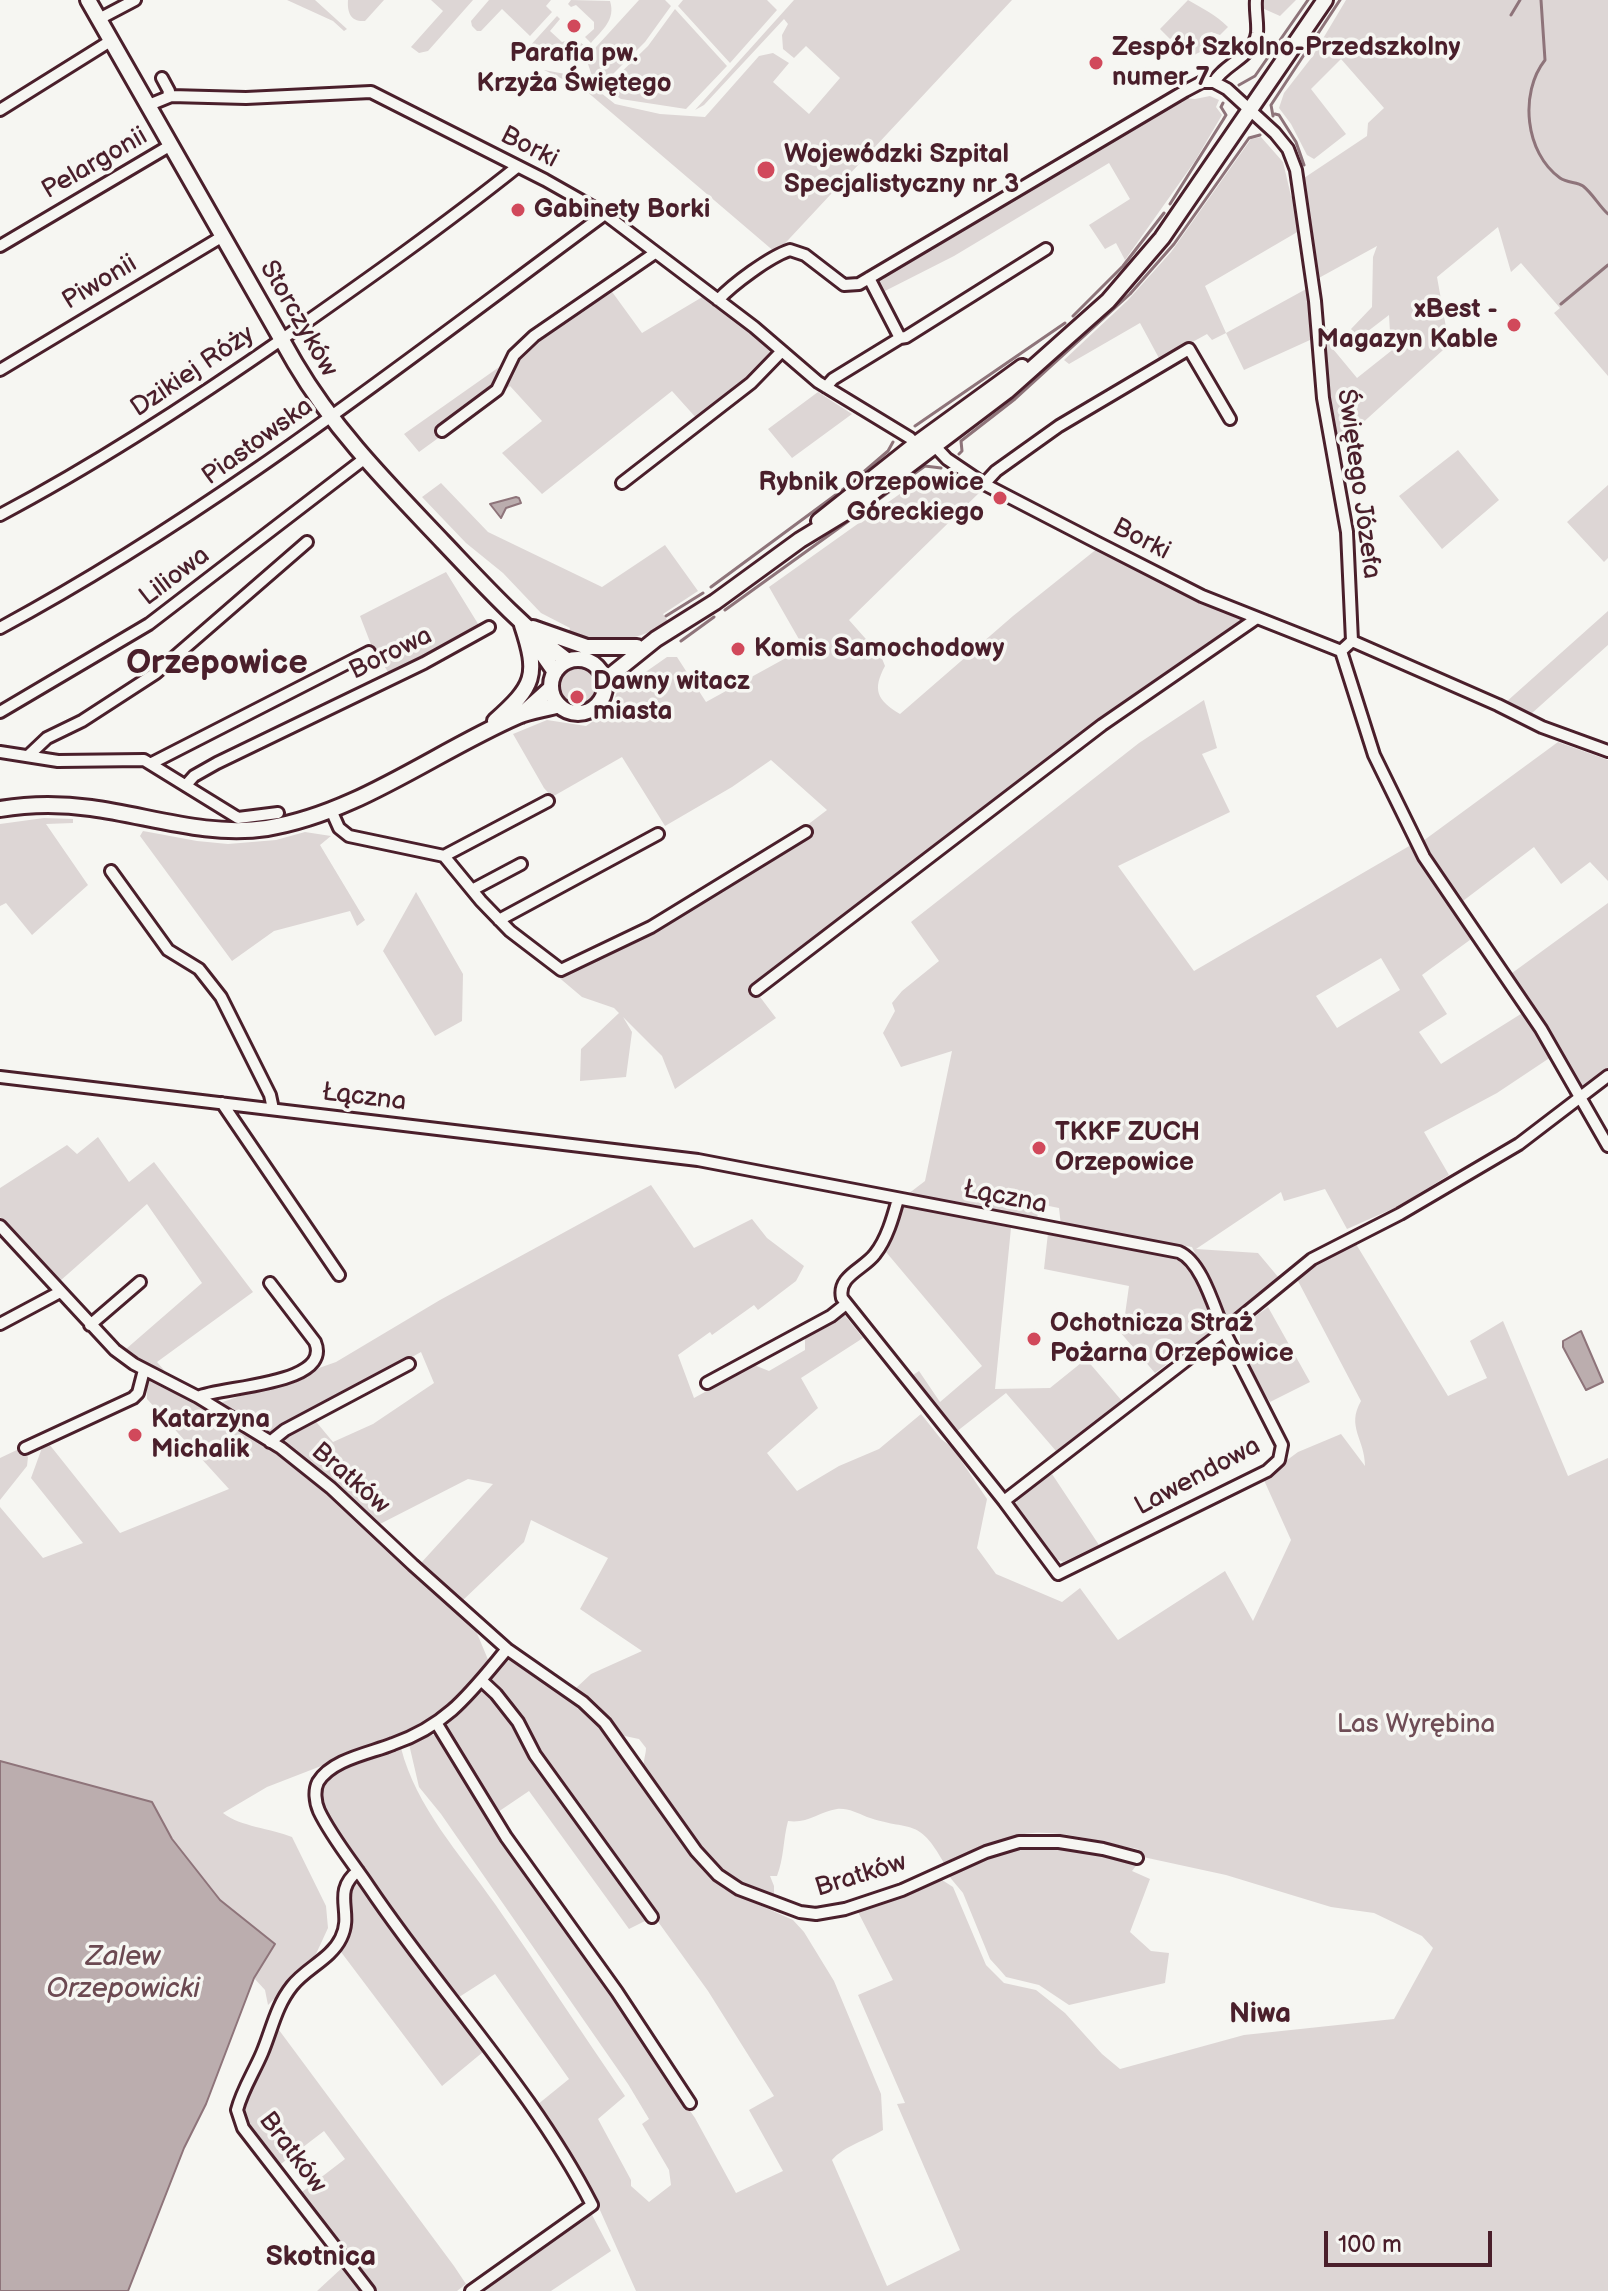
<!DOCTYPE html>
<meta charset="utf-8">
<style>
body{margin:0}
#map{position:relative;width:1608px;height:2291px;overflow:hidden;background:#f6f6f2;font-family:"Balsamiq Sans",sans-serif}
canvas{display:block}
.scale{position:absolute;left:1324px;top:2231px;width:168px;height:36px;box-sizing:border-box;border:4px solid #4a1f2b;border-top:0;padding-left:10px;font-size:24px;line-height:28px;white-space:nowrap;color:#4a1f2b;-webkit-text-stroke:6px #f6f6f2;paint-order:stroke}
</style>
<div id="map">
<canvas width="1608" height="2291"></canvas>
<div class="scale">100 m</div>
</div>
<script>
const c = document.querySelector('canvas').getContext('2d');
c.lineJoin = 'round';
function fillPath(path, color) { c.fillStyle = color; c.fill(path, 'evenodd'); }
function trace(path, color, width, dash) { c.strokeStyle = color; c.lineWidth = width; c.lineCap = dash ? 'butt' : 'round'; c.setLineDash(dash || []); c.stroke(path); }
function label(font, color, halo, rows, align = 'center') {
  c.font = font + ' "Balsamiq Sans",sans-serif'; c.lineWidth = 7; c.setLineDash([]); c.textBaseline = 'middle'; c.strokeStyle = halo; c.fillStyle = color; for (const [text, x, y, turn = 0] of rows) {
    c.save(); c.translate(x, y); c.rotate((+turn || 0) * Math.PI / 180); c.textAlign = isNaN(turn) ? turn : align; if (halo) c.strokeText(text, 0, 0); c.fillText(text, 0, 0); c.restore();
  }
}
const green = new Path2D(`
 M287,0h28l32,29 -3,2 -11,-10z
 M348,0h36l-19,21c-14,1 -18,-8 -17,-21z
 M431,0h42l-45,51 -9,2 -8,-6 32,-36z
 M489,0h62l-5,6 6,6 -22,24 -28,-27 -21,22h-4l-5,-5 -1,-5z
 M571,0l39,1c6,19 -8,29 -19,42l-6,-6 9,-8v-7l-18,-17 -5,2 -3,-3z
 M639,0h26l6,6 -26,36 -43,43 -10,-9 -6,-18z
 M683,0h84l10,10 -47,53 -52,-57z
 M794,0h218l-236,253 -191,-163 -41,-20 37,7 34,27 45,10 45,3 54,-61 14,-3 16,10 -16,19 36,32 31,-36 -34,-32 -12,12 -11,-9 -1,-14 6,-11 -4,-5 -80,86 -9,5z
 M1188,0c14,8 28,15 40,27l-8,8 -9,-3 -4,5 5,5 -8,8 -14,7 -17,-20 -3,2 -10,-10z
 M1263,0h33l-16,16 -18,-8z
 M1346,0h262v376l-54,-63 6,-5 -39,-45 -10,9 -13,-45 -61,50 10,56 6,8 -116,105 -15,-118 15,3 -4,18 24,29 34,-27 -2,-36 -30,23 -8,-9 21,-22 1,-50 4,-11 -60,33 -16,-99 66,-44 1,-13 16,-15 -43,-49 -30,30 35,45 -32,25 -7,-4 -16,-31 -12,-16 5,-15 28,-36z
 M675,9l52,57 -41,43 -65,-10 -16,-11 43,-42z
 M557,16l3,3 -10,12 12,11 3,-1 7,10 9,-8 4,3c-13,18 -33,13 -53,10l-3,-9z
 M1210,96l9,4 -3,7 6,8 -27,46 -70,99 -9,-17 -11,6 -16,-24 41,-26 -21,-36 -155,93 -73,37 -4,-9 4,-8 302,-178 12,1z
 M1261,137l22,25 8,34 5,3 3,32 -94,55 21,47 82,-45 2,52 -66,30 -18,-37 -14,7 -5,-6 -47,26 -20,-37 -71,41 -5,-4 64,-60 43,-48 80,-113z
 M610,289l32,44 62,-37 73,56 -26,26 -53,42 -26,-29 -130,103 -40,-41 40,-32 -32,-35 -91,66 -15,-18z
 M818,392l34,22 -60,44 -24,-29z
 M1458,450l41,50 -57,49 -43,-53z
 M957,473l24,18 -132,129 32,36 4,10c-13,24 -8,34 15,48l113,-98 85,-68 102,53 5,-2 44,21 -145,97 -350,272 22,29 -101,71 -13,-33 -39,-39 9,15 -6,45 -46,4 1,-32 38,-36 -5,-5 -32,-11 -26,-22 80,-36 16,-5 14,-7 20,-18 123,-73 1,-6 -4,-4 21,-16 -56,-50 -39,27 -67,39 -43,-69 -70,40 -8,-9 -31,-54 34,-14 39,6 24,-16 7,-18 50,-35h10l29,45 98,-54 -35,-61 149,-106 36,-4z
 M441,483l47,49 114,55 63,-42 33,46 -35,23 6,9c-38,19 -60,23 -102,13l3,-8 -29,-15 -38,-40 -37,-30 -44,-46z
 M1608,485v73l-4,4 -37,-40z
 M446,572l34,55 -56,32 -34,16 -18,-28 -12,-31z
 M1608,611v34l-77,69 -26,-11z
 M560 685a18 18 0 1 1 36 0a18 18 0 1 1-36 0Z
 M1204,700l13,48 -15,6 28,58 -112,54 76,105 217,-126 34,54 29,38 -52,38 25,39 -28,18 22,32 83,-52 27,45 -54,36 -73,39 25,43 -50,31 -52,23 -22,-40 -41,12 -3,-9 -85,57 62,4 21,25 -43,38 -10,1 -34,-70 -131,-21 -2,-18 -20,-4 -2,17 -123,-24 -6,-3 17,-13 27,-130 -51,16 -18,-34 12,-22 -3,-8 10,-12 37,-30 -28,-39 228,-179zM1381,958l19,32 -63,38 -21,-32z
 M1558,742l50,18v121l-18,-19 -29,22 -27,-37 -75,57 -36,-63z
 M53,796l69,9 61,13 40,3 4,3 -16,-1c-65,-10 -146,-33 -211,-21v-2z
 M44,818l29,1v4l-27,1 42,61 -56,50 -26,-32 -6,3v-82z
 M143,831l54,10 31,3 48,-4 29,-8 26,4 -11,9 45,75 -8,6 -7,-15 -76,20 -42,30 -92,-125z
 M416,892l47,82 -1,47 -27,15 -52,-85z
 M1608,903v168l-25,19c-22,-44 -40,-78 -75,-114z
 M98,1137l31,45 25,-20 99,130 -96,70 12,14 -38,-18 -13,-13 8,4 76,-66 -55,-79 -87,77 -60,-64v-29l67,-43 10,9z
 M651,1185l43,63 58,-29 15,19 37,28 -8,15 -38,29 -4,-5 -42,30 -2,-3 -32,23 16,43 60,-33 15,6 36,-21v-16l38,-21 20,25 -62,40 17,30 -51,45 30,38 42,-25 40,-17 42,-35 20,25 11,8 35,52 -10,49 19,26 66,28 18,-14 38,52 107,-69 28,50 38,-81 -28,-62 35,-26 43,-18 24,32c0,-27 -19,-39 -4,-65l-63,-120c12,-14 40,-33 58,-37l92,152 39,-18 -17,-37 33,-20 65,155 40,-18v833h-972l-37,-83 -62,-103 32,-26 -74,-105 -39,25 -88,-120 -31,-47 -16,-26 -1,-19 15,-14 66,-25c15,59 59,106 94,156 44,63 86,128 130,192l-27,23 33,61v6l18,16 22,-17 -2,-15 -27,-46 7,-5 -21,-35 -187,-270 -22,-27 -10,-43 21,-10 10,3 46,81 209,300 41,75 47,-22 -34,-61 25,-14 -66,-105 -62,-86 -30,-48 -128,-179 15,-17 6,-2 90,59 5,11 93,134 18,18 9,8 69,31 11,12 30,49 47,113 2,36c-16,10 -39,16 -51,30l55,126 73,-36 -63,-146 8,-1 -47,-108 35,-15 -35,-68 81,-34 14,9 33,78 18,18 32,7 29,23 37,41 18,15 124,-34 150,-16 39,-71 -11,-12 -48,-23 -43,-6 -105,-32 -83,-18 -5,-8c-34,-6 -71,-18 -105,-16 -30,2 -62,19 -89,30 -26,-47 -34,-31 -77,-46 -10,-4 -19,-9 -30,-8 -18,3 -30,15 -49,12 -5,19 -4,37 -11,55h-7l4,10v11c-54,-12 -80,-56 -109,-99 -6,-9 -19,-21 -21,-31 -1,-6 2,-13 2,-19l-7,-9 -19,-4 -20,-28 -25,-18 16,-15 51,-23 -62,-42 28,-51 -77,-38 -7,22 -63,60 -40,-39 72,-79 -25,-5 -90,46 -67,-60 -35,-24 37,-23 20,24 40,-18 61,-41 -13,-31 -150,84 -51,-33 116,-41 104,-62z
 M899,1203l112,25 -16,161 55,-1 36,-29 36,42 -66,50 -50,-58 -50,39 -43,-57 6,-4 21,31 42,-36 -96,-114z
 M1048,1233c30,6 114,16 135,30 13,9 24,47 30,62l-3,7 -55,41 -35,-41 3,-3 6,-43 -85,-17z
 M1268,1307l42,75 -40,20c-9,-16 -40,-58 -27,-75 6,-8 18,-14 25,-20z
 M147,1375l55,30 104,69 168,152 15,36 -17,21 -45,42 -160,62 -44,26c18,14 47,15 69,24l34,69 2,22 -12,26 -16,20 -32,31 -3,-15 -11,-12 20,-34 -54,-44 -48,-61 -20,-37 -152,-41v-254l43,51 40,-15 -52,-65 12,-33 6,-1 71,89 109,-44 -82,-90z
 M19,1449l9,8 -1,9 -27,34v-42z
 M1052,1474l47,71 -36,17 -13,-6 -32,-42 -2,-10 3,-9z
 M482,1686l34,38 133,195 -20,10 -100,-138 -34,23 -49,-84 2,-9z
 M1052,1845l87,17 -7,9 18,8 -20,53 21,19 18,2 -4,30 -96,22 -30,-20 -33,-8 -6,-7 -10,-11 -27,-66 -15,-18 63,-29z
 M359,1880l124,172 -41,34 -101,-134 8,-25 1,-40z
 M276,2026l178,240 12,18 -9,7h-85l-74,-96 47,-36 -21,-28 -47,36 -32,-42 -5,-15z
 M590,2211l21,40 -60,40h-74z
 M343,2267l20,24h-46z`);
const water = new Path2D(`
 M516,497l3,1 2,5 -15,5 -5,10 -11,-14z
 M1581,1331l22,51 -17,8 -23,-43v-6z
 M0,1761l152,41 20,37 48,61 55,44 -21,34 -48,126 -22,44 -56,143h-128z`);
const stream = new Path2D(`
 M1541,0l4,60c-26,33 -20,93 15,118 7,5 17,4 23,8 10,8 16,20 25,28
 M1511,15l9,-15
 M1239,85l16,-9 53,-76
 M1275,114l4,1 17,27 8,23
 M1273,116l-2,-11 69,-105
 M1170,204l53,-84 3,-5 -5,-8 2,-4
 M1561,304l47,-39
 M1073,316l50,-50 41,-53
 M915,426l150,-103
 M959,454l3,-3 -1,-10 54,-42 115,-105 44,-50 75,-106 11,-3
 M711,587l134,-99 43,-37 5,-9
 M725,610l200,-144 16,2
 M666,616l37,-23
 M681,641l33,-24`);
const street = new Path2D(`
 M1256,0c-1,11 2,22 1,33 -3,24 -32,30 -43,49l13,7 48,44 13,16 8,21 19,131 8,97 24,134 5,109 -11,10
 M99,19l36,-19
 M162,78l7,13 -1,6
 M149,105l22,-9 75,2 125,-6 174,88 60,34 149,113 64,55 92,56 10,11
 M0,110l112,-70
 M0,246l171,-101
 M718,300c15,-16 51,-43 72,-50l15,5 39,30 15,-1 326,-193 17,-9h12
 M900,338l6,-1 140,-88
 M0,370l223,-134
 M826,387l7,-8 67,-41 -31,-60
 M442,431l55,-41 17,-35 20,-19 121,-83
 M930,441l17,18 37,25 112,58 106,54 139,55
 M622,483l129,-100 31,-32
 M984,484l12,-13 63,-45 130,-77 41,70
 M0,515c100,-53 195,-115 288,-180 77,-54 155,-109 229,-168
 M0,628c216,-116 408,-269 605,-414
 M1352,641l146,64 44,22 66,24
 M1341,651l33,104 50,102 117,172 67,117
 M0,712l149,-88 215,-165
 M0,752l58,9 86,-1 94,58 40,-5
 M28,756l19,-18 35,-17 74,-48 151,-131
 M152,763l217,-111
 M186,785l8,-9 23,-13 207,-100 65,-36
 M331,810l8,18 10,8 95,20 37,45 29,30 51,39 90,-43 155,-95
 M444,856l104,-55
 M111,871l57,79 31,19 22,28 49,98 3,14
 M472,890l49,-26
 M499,920l159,-86
 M756,990l346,-265 155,-107
 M0,1077l698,83 481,92c23,10 35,56 45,79l88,-72 88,-45 119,-70 89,-68
 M222,1103l117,172
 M898,1199c-5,18 -11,40 -23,55 -11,15 -38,22 -33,44l162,203 54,73 209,-103 12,-11 3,-15 -58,-114 -220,170
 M0,1226l115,124 19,14 64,33 83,51 50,40 82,77 94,84 76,53 22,21 91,128 22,24 21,14 61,23 16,2 29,-5 57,-19 84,-38 33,-10h40l44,7 34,9
 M0,1324l60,-32
 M90,1325l50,-43
 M707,1383l124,-67 15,-12
 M198,1397c24,-11 135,-12 117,-55l-45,-59
 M270,1442l15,-12 124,-66
 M25,1448l108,-50 5,-5 6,-23
 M481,1680l15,14 22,28 17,33 117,162
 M437,1724l69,113 111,155 73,111
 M358,1871c-27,21 -4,41 -17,67 -10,21 -35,30 -49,48 -16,20 -20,43 -30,67 -8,19 -20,37 -25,57l6,18 126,163
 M471,2291l121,-86c-59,-115 -151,-211 -223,-318 -16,-24 -37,-49 -50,-76 -4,-9 -5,-21 -1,-29 14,-23 53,-29 75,-38 55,-19 78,-52 114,-95`);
const secondary = new Path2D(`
 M88,0l207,363c40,68 94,122 148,179 40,42 78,84 125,119
 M819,521l97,-77 106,-77
 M533,628l54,19h50
 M532,639l23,33
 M551 686a27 27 0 1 1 54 0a27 27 0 1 1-54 0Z
 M605,680l51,-41 59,-37 85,-62 51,-31 156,-118 101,-90 54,-63 163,-238
 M521,715l30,-27
 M495,721c39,-35 44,-45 27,-96
 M0,809c30,-5 61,-5 91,-1 59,8 116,29 176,20 91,-15 168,-76 251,-112 12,-5 28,-7 41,-11`);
const markers = [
 [574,26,8,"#d1495b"],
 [1096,63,8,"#d1495b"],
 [766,170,10,"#d1495b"],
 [518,210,8,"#d1495b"],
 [1514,325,8,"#d1495b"],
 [1000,498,8,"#d1495b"],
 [738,649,8,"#d1495b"],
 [577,697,8,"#d1495b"],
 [1039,1148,8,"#d1495b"],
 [1034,1339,8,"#d1495b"],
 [135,1435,8,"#d1495b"]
];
const poiNames = [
 ["Zespół Szkolno-Przedszkolny",1112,48],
 ["numer 7",1112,78],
 ["Parafia pw.",574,54,"center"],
 ["Krzyża Świętego",574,84,"center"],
 ["Wojewódzki Szpital",784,155],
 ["Specjalistyczny nr 3",784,185],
 ["Gabinety Borki",534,210],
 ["xBest -",1498,310,"right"],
 ["Magazyn Kable",1498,340,"right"],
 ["Rybnik Orzepowice",984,483,"right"],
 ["Góreckiego",984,513,"right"],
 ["Komis Samochodowy",754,649],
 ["Dawny witacz",593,682],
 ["miasta",593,712],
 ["TKKF ZUCH",1055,1133],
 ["Orzepowice",1055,1163],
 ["Ochotnicza Straż",1050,1324],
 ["Pożarna Orzepowice",1050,1354],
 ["Katarzyna",151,1420],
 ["Michalik",151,1450]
];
const streetNames = [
 ["Borki",529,148,27],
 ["Pelargonii",95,164,-30],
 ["Piwonii",100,283,-31],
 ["Storczyków",298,319,60],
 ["Dzikiej Róży",193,372,-34],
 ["Piastowska",258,442,-36],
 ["Świętego Józefa",1358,484,82],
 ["Borki",1141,540,27],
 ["Liliowa",175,577,-37],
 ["Borowa",391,654,-26],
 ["Łączna",364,1098,7],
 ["Łączna",1005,1198,11],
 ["Lawendowa",1198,1477,-28],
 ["Bratków",350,1479,41],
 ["Bratków",861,1876,-17],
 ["Bratków",292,2153,53]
];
const parkNames = [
 ["Las Wyrębina",1416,1725]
];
const waterNames = [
 ["Zalew",123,1958],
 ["Orzepowicki",123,1990]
];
const neighbourhoodNames = [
 ["Niwa",1260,2015],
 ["Skotnica",321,2258]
];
const districtNames = [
 ["Orzepowice",217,664]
];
fillPath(green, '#ddd6d5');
fillPath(water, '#bbadae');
trace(water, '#8e747a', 2);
trace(stream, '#8e747a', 3);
trace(street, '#4a1f2b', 16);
trace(secondary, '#4a1f2b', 20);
trace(street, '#f6f6f2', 10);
trace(secondary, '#f6f6f2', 14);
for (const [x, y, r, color] of markers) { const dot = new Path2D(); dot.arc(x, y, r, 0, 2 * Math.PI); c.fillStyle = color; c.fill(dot); trace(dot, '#f6f6f2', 3); }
label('bold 26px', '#4a1f2b', '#f6f6f2', poiNames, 'left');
label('26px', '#4a1f2b', '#f6f6f2', streetNames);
label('26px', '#6f4d56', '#f6f6f2', parkNames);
label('italic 28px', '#6c4a52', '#f6f6f2', waterNames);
label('bold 28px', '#4a1f2b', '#f6f6f2', neighbourhoodNames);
label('bold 34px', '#4a1f2b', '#f6f6f2', districtNames);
</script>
